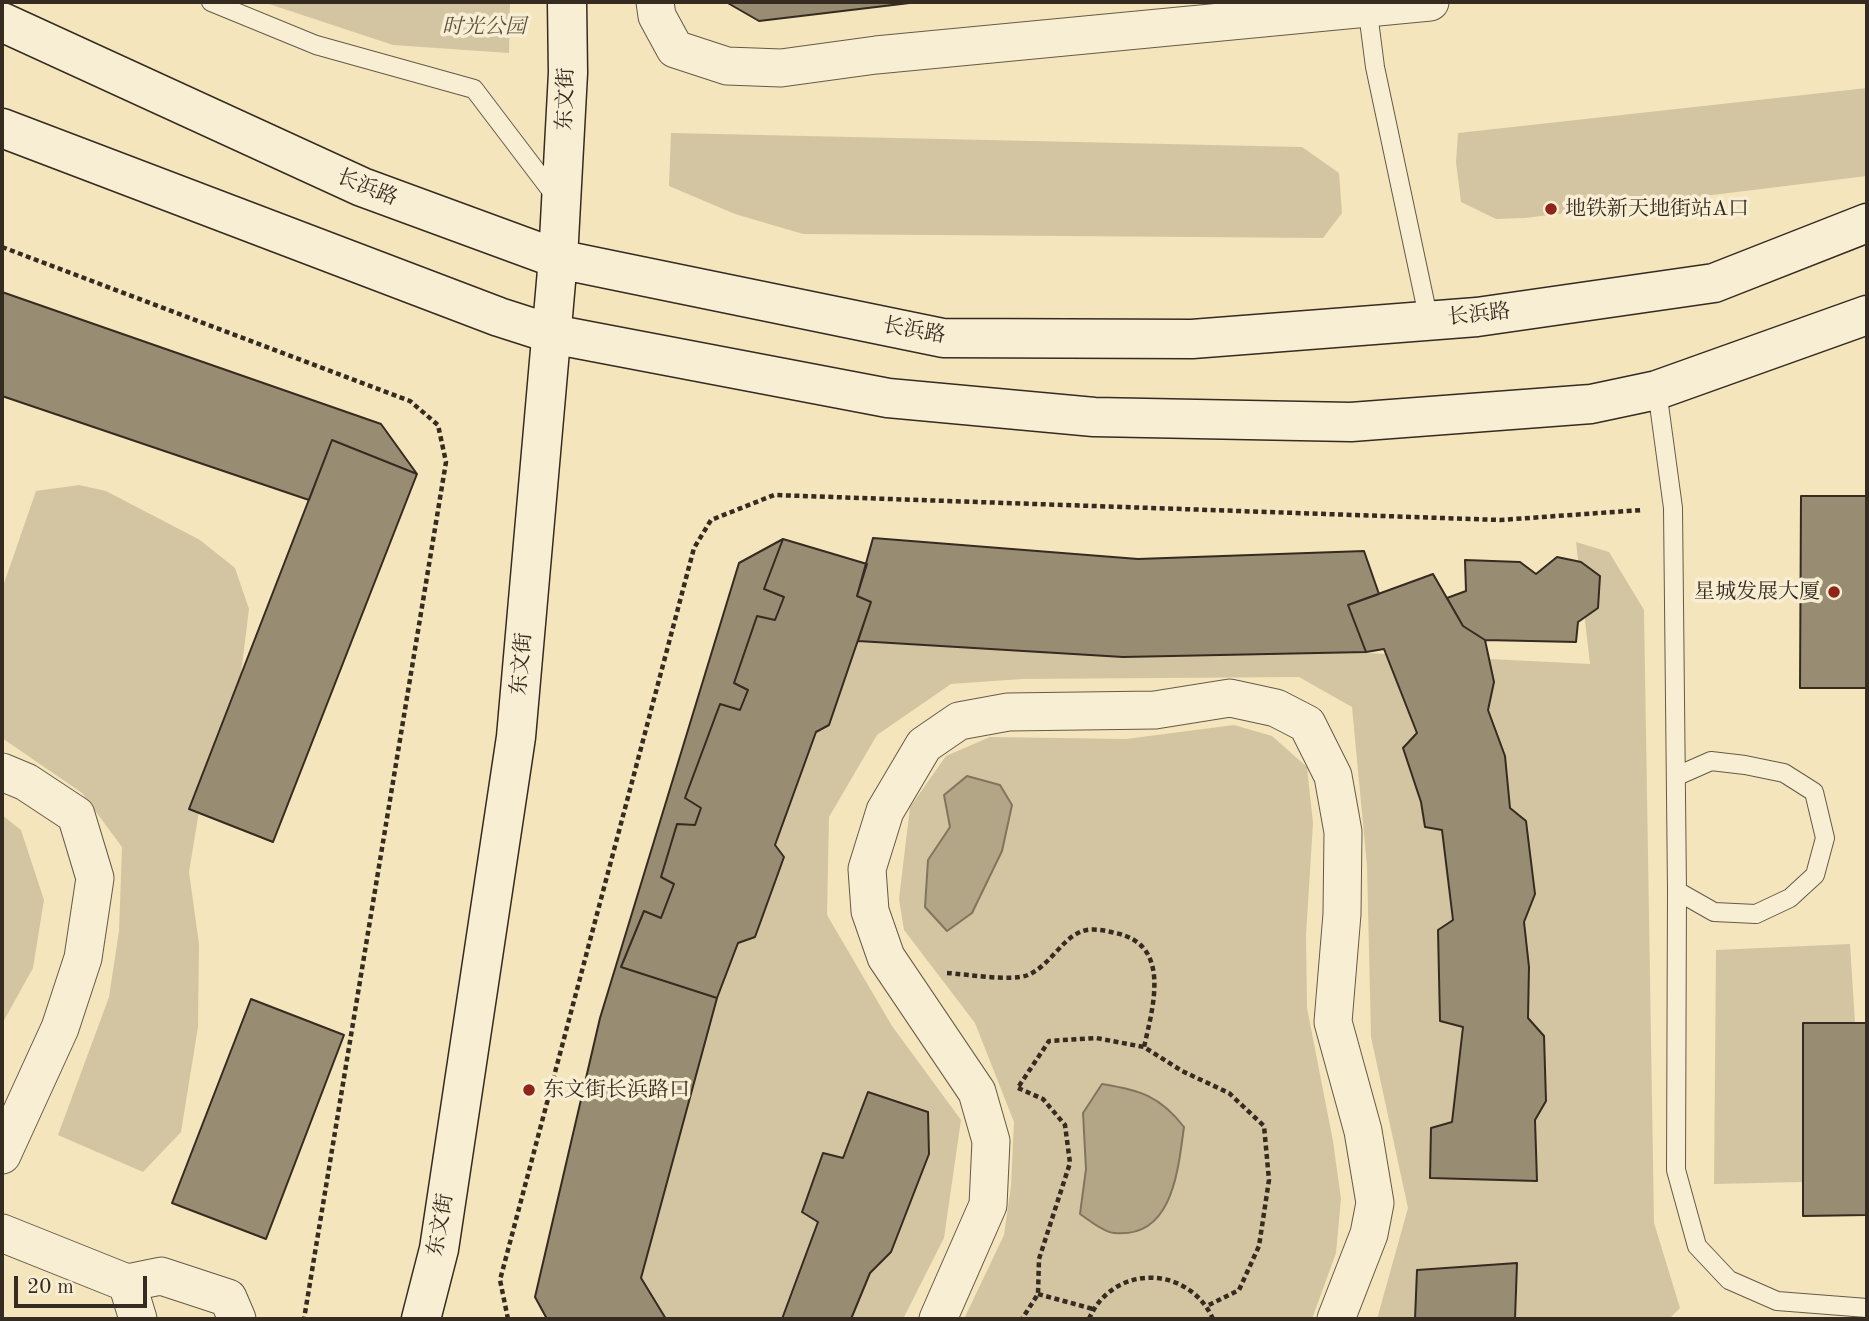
<!DOCTYPE html>
<meta charset="utf-8">
<style>
body{margin:0}
#map{position:relative;width:1869px;height:1321px;overflow:hidden;background:#f4e5bc;font-family:"Old Standard TT",serif}
canvas{display:block}
.frame{position:absolute;inset:0;border:4px solid #352b21;pointer-events:none}
.scale{position:absolute;left:14px;top:1276px;width:133px;height:32px;box-sizing:border-box;border:4px solid #352b21;border-top:0;padding-left:9px;font-size:21px;line-height:24px;white-space:nowrap;color:#352b21;-webkit-text-stroke:5px #f8eed3;paint-order:stroke}
</style>
<div id="map">
<canvas width="1869" height="1321"></canvas>
<div class="frame"></div>
<div class="scale">20 m</div>
</div>
<script>
const c = document.querySelector('canvas').getContext('2d');
c.lineJoin = 'round';
function fillPath(path, color) { c.fillStyle = color; c.fill(path, 'evenodd'); }
function trace(path, color, width, dash) { c.strokeStyle = color; c.lineWidth = width; c.lineCap = dash ? 'butt' : 'round'; c.setLineDash(dash || []); c.stroke(path); }
function label(font, color, halo, rows, align = 'center') {
  c.font = font + ' "Old Standard TT","Noto Serif SC",serif'; c.lineWidth = 7; c.setLineDash([]); c.textBaseline = 'middle'; c.strokeStyle = halo; c.fillStyle = color; for (const [text, x, y, turn = 0] of rows) {
    c.save(); c.translate(x, y); c.rotate((+turn || 0) * Math.PI / 180); c.textAlign = isNaN(turn) ? turn : align; if (halo) c.strokeText(text, 0, 0); c.fillText(text, 0, 0); c.restore();
  }
}
const green = new Path2D(`
 M263,2h247l-1,51 -116,-8z
 M1867,88v88l-342,42 -29,1 -35,-17 -5,-40 2,-29z
 M671,133l631,14 37,26 3,40 -19,25 -520,-4 -68,-20 -66,-28z
 M79,485l27,6 94,49 35,28 14,41 -11,88 -33,78 -16,97 10,72 -1,83 -17,105 -38,40 -85,-37 51,-138 10,-66 3,-84 -40,-54 -80,-55v-149l34,-98z
 M1576,542l33,10 35,58 10,613 26,85 -11,11h-292l31,-111 -37,-171 -4,-171 -15,-159 -53,-30 -277,2 -71,5 -74,51 -48,82 -2,98 65,111 69,94 -17,118 -41,81h-292l212,-693 767,38z
 M1234,725l38,11 35,31 6,56 -7,112 1,73 26,133 8,58 -5,54 -24,66h-348l40,-84 7,-49 3,-64 -39,-99 -71,-93 -5,-31 11,-92 36,-51 44,-19 136,2zM950,827l-3,104 -22,-24 3,-47zM1083,1113l95,56 -98,45 6,-45z
 M2,815l19,15 23,70 -11,68 -31,56z
 M1850,944l5,79 -52,1v158l-89,2 2,-234z`);
const water = new Path2D(`
 M967,776l33,9 12,20 -10,46 -30,62 -25,18 -22,-24 3,-47 22,-33 -6,-32z
 M1102,1084c38,6 58,12 82,43 -6,43 -11,112 -70,106 -11,-1 -25,-13 -34,-19l6,-45 -3,-56z`);
const building = new Path2D(`
 M726,2h192l-159,19z
 M2,292l379,132 36,50 -85,-34 -23,60 -307,-104z
 M332,440l85,34 -144,368 -84,-33z
 M1801,496h66v192h-67z
 M873,538l265,21 226,-8 15,43 -31,11 18,47 -243,5 -265,-16 13,-39 -14,-6z
 M783,539l84,25 -10,32 14,6 -42,123 -13,7 -41,113 9,12 -29,80 -17,6 -21,55 -96,-31 23,-56 17,7 13,-34 -13,-7 16,-53 18,1 6,-17 -16,-10 35,-94 20,6 8,-20 -14,-7 23,-67 18,4 9,-23 -20,-8z
 M783,539l-19,50 20,8 -9,23 -18,-4 -23,67 14,7 -8,20 -20,-6 -35,94 16,10 -6,17 -18,-1 -16,53 13,7 -13,34 -17,-7 -23,56 96,31 -76,280 25,41h-119l-12,-22 65,-279 139,-455z
 M1557,557l24,5 19,14 -2,32 -20,14 -2,20 -91,-2 -22,-14 -16,-28 19,-7 -1,-31 55,2 16,12z
 M1433,574l30,52 22,14 9,42 -6,28 17,46 5,52 16,13 9,73 -11,28 5,45 -1,51 16,18 2,65 -11,19 2,61 -107,-3 1,-50 21,-6 11,-95 -23,-6 -2,-91 15,-10 -11,-90 -17,-3 -4,-25 -18,-54 14,-15 -33,-84 -18,3 -18,-47z
 M251,999l93,36 -78,204 -94,-36z
 M1803,1023h64v192l-64,1z
 M868,1092l60,20 1,42 -38,98 -21,21 -19,46h-69l36,-97 -16,-10 21,-59 20,5z
 M1517,1263l-2,56h-100l2,-49z`);
const path = new Path2D(`
 M2,247l408,154 28,24 8,37 -142,857
 M947,973c20,1 64,9 81,2 21,-9 33,-34 50,-42 11,-6 26,-3 37,0 57,11 38,74 29,114
 M1019,1086l30,-45 47,-3 48,9 38,24 47,22 35,33 5,54 -10,66 -20,44 -32,16
 M1018,1088l25,11 22,26 5,38 -31,96 -1,35 -16,25
 M1038,1294l55,15
 M508,1319l-8,-39 194,-732 17,-28 63,-25 726,25 142,-10
 M1089,1319c24,-56 100,-54 124,0`);
const lane = new Path2D(`
 M211,2l105,43 158,44 82,108
 M1367,5l8,62 54,254
 M1657,390l16,118 4,383 -1,279 21,76 32,34 48,21 90,7
 M1677,776l34,-15 34,4 39,8 30,19 11,46 -10,37 -25,23 -34,16 -42,-2 -37,-21`);
const street = new Path2D(`
 M655,2l2,14 18,33 52,17 54,2 95,-13 554,-53
 M2,772l24,10 50,33 19,63 -12,80 -23,70 -58,127
 M2,1233l125,50
 M138,1319l-11,-36 34,-7 67,22 9,21
 M938,1319l50,-114 3,-64 -14,-49 -91,-135 -16,-46 -3,-42 18,-58 39,-66 35,-24 49,-9 147,-2 75,-12 46,10 31,16 26,52 10,56 -1,82 -9,108 30,109 12,72 -6,31 -33,85`);
const secondary = new Path2D(`
 M2,22l360,165 196,72 385,79 249,1 285,-22 237,-34 153,-60
 M2,128l497,189 53,17 336,64 206,19 257,5 240,-18 66,-14 210,-75
 M421,1319l18,-70 77,-512 42,-478 10,-186 -1,-71`);
const markers = [
 [1551,209,7,"#8f2418"],
 [1834,592,7,"#8f2418"],
 [529,1090,7,"#8f2418"]
];
const parkNames = [
 ["时光公园",484,27]
];
const streetNames = [
 ["东文街",566,99,-88],
 ["长浜路",367,188,22],
 ["长浜路",1479,315,-6],
 ["长浜路",914,331,10],
 ["东文街",522,664,-85],
 ["东文街",441,1225,-80]
];
const poiNames = [
 ["地铁新天地街站A口",1565,209],
 ["星城发展大厦",1820,592,"right"],
 ["东文街长浜路口",543,1090]
];
fillPath(green, '#d4c5a2');
fillPath(water, '#b3a687');
trace(water, '#81755e', 2);
fillPath(building, '#988c72');
trace(building, '#352b21', 2);
trace(lane, '#655a48', 20);
trace(street, '#655a48', 39);
trace(secondary, '#352b21', 41);
trace(path, '#352b21', 4.5, [5, 3.5]);
trace(lane, '#f8eed3', 18);
trace(street, '#f8eed3', 37);
trace(secondary, '#f8eed3', 38);
for (const [x, y, r, color] of markers) { const dot = new Path2D(); dot.arc(x, y, r, 0, 2 * Math.PI); c.fillStyle = color; c.fill(dot); trace(dot, '#f8eed3', 2.5); }
label('italic 21px', '#5d5241', '#f8eed3', parkNames);
label('21px', '#352b21', '#f8eed3', streetNames);
label('21px', '#352b21', '#f8eed3', poiNames, 'left');
</script>
